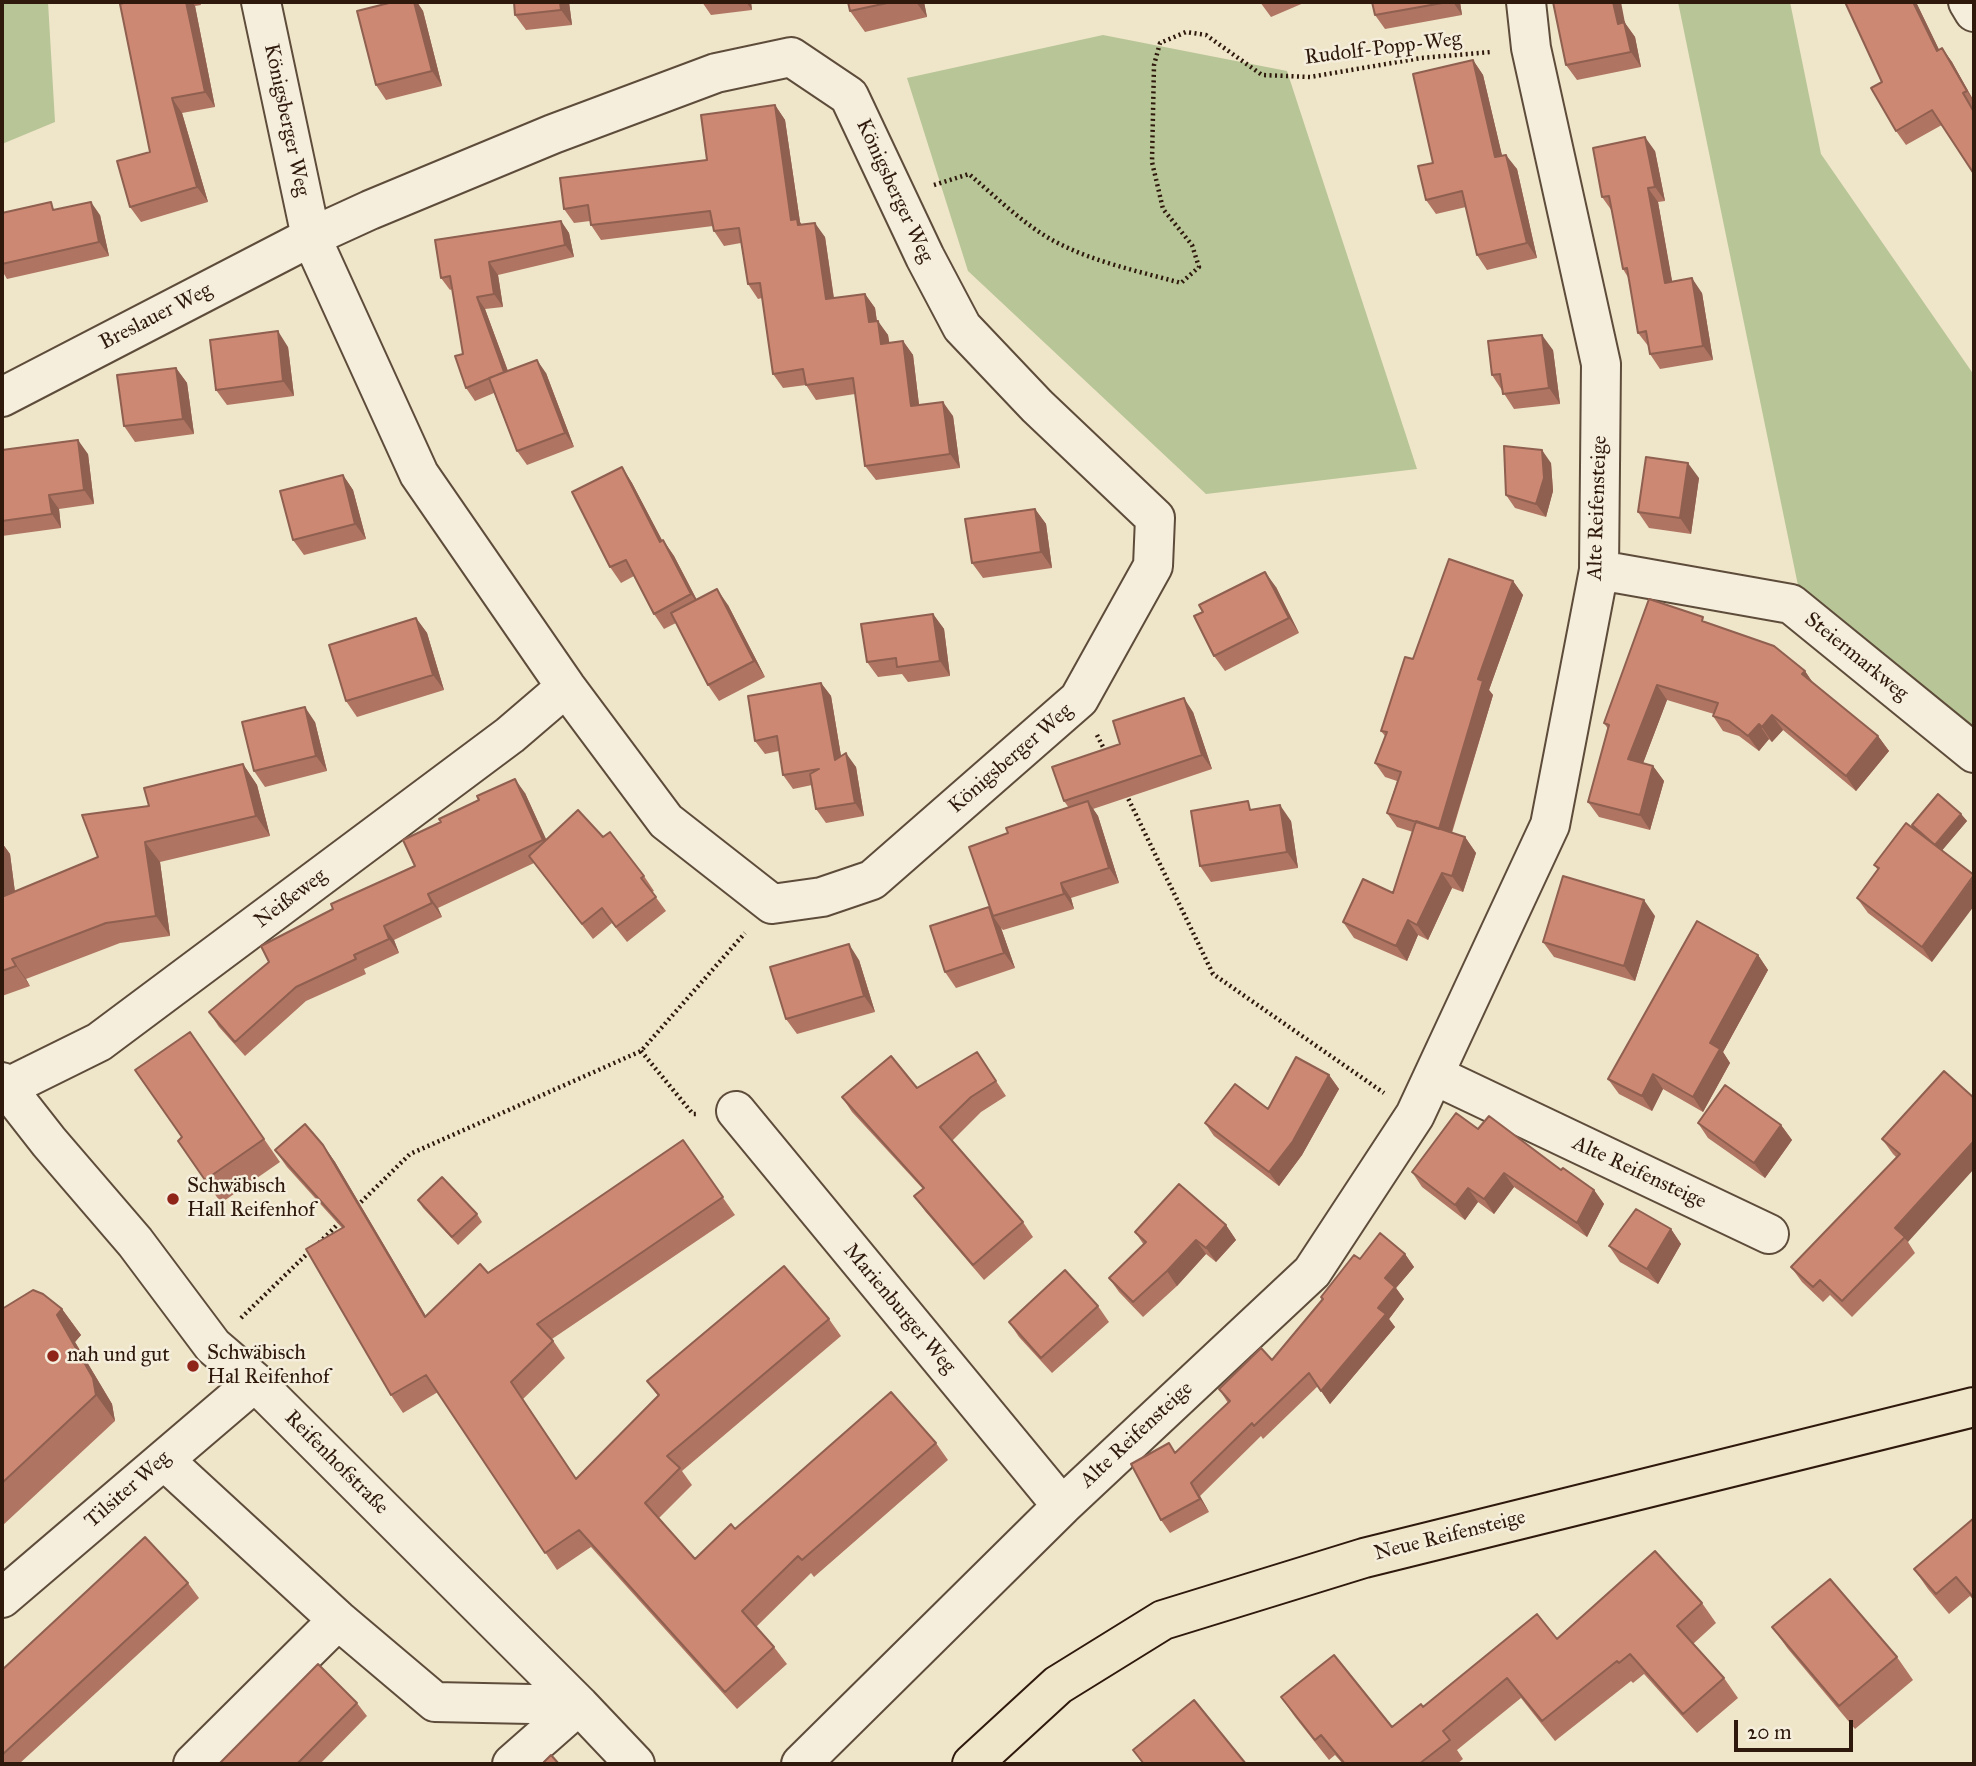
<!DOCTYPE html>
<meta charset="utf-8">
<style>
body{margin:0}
#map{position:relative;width:1976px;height:1766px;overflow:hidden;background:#efe5c9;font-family:"IM FELL Great Primer",serif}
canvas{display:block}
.frame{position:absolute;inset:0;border:4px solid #2e190c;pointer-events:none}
.scale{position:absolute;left:1734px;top:1720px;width:119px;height:32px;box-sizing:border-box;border:4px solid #2e190c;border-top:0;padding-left:9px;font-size:21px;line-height:24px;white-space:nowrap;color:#2e190c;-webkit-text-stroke:5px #f5eedc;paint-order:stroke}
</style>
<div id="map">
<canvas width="1976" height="1766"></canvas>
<div class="frame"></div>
<div class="scale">20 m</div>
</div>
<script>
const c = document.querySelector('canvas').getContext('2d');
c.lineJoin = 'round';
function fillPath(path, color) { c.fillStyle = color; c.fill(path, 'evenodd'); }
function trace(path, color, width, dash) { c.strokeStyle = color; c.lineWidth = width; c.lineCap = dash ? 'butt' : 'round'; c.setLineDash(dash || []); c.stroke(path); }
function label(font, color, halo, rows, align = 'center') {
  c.font = font + ' "IM FELL Great Primer",serif'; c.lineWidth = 5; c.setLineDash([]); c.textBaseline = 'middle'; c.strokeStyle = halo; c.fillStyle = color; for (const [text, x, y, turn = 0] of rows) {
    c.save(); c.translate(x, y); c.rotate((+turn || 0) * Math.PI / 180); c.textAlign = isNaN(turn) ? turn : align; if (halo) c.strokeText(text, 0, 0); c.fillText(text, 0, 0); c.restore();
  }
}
const green = new Path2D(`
 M2,2h46l7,120 -53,22z
 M1678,2h112l31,152 153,221v384l-173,-159z
 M1103,35l184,36 130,398 -211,25 -238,-223 -61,-193z`);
const path = new Path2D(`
 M934,185l35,-11c27,23 54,50 85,67 39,21 84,30 127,42l18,-16 -7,-22 -29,-36 -11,-47 2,-97 6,-22 26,-11 20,3 56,40 48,2 111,-19 70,-6
 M1097,735l10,20
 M1126,794l87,180 171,119
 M641,1051l52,63h5
 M357,1206l53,-52 231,-103 104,-118
 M319,1243l21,-21
 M241,1318l69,-67`);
const minor = new Path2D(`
 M1968,2l6,10
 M2,397l309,-160 59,-27 183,-76 163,-61 75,-16 58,39 76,161 37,70 75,79 118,112 -2,48 -74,133 -207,181 -50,17 -50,7 -106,-83 -100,-134 -147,-213 -108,-237 -50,-235
 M1599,570l192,34 183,149
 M1434,1075l335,159
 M2,1082l47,60 86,100 78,104 42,36 324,323 56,59
 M2,1090l97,-48 411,-307 56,-48
 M736,1111l326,395
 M164,1460l174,160 97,82 144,3 -67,59
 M2,1598l253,-216
 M193,1764l145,-144
 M801,1764l261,-258 250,-234 103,-157 135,-290 49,-255 2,-206 -70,-316 -5,-46`);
const major = new Path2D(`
 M972,1764l86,-79 105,-65 201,-62 610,-151`);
const wall = new Path2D(`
 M127,2h73l1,3 -6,1 20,101 -33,6 26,89 -67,20 -11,-15 20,-55z
 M393,2h24l6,9 19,75 -56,14 -10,-15z
 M514,2h55l3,23 -46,5 -11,-15z
 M702,2h49l1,8 -41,5z
 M848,2h76l3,15 -62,15 -15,-21z
 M1260,2h46l-35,15z
 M1372,2h88l2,13 -77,14 -10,-14z
 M1845,2h71l23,48 3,-2 10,14 22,39v6l-68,38 -10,-14 -14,-49z
 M1625,23l10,14 6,30 -64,13 -11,-15z
 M1473,60l10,15 19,81 15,13 20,89 -50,12 -10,-15 -11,-48 -30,7 -10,-14 7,-37z
 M775,105l10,15 15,102 1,2 24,13 9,61 31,-4 10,14 2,13 11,14 1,8 14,-2 10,14 6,50 34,11 7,52 -84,12 -11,-14 -10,-72 -39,6 -10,-15 -23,3 -10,-14 -11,-76 -4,1 -10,-15 -7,-41 -17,3 -10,-15 -1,-5 -112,14 -10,-15 -1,-4 -16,2 -10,-14 143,-49z
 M1655,151l10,50 -7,1 14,80 30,11 11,67 -53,9 -10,-15 -1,-7 -11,-14 -9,-54 -6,-10 -11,-58 -10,-14z
 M56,210l44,5 9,41 -102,23 -3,-5 -2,1v-62z
 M561,221l8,12 5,24 -76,18 5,32 -18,2 23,62 38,2 28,74 -47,18 -10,-14 -23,-58 -19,8 -9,-13 -3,-34 -11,-65 -2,1 -9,-12z
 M288,347l6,49 -67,9 -11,-15z
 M1553,350l7,54 -46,5 -22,-34z
 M176,368l11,15 7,51 -59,8 -11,-16z
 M2,450l86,4 6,50 -35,5 2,19 -59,8z
 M1551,463l2,28 -7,26 -31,-9 -9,-13z
 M622,467l10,16 30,58 1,-1 11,16 23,44 31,5 37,72 -46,24 -11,-16 -32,-62 -12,6 -10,-15 -20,-38 -13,7 -11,-16z
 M343,475l10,15 13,49 -62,16 -11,-15z
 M1699,478l-8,56 -42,-6 -11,-16z
 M1035,509l11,15 6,44 -69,10 -11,-15z
 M1513,581l10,14 -34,95 4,5 -41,138 13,4 11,16 -13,39 -11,-4 -24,52 -10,-5 -11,26 -53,-23 -11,-16 50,-29 20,-61 -16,-5 -10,-14 10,-32 -12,-4 -10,-14 10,-27 -4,-5 32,-72z
 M1276,587l23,46 -74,38 -11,-15 -11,-44z
 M933,614l11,15 6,47 -42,6 -6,-8 -24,3 -11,-15z
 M416,618l11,15 17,57 -87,27 -11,-16z
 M1707,622l98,49 8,12 65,53 11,15 -33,40 -73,-61 -11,12 -3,-3 -10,12 -20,-15 -16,-5 -10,-15 1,-2 -47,-14 -24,63 10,3 11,15 -14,49 -51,-13 -11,-15 20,-73 -4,-6z
 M821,683l10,13 10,60 15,11 8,49 -38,7 -10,-14 -4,-24 -19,4 -10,-14 -4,-24 -14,3 -10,-13z
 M1193,712l19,57 -119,40 5,7 21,67 -48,15 3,11 -71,21 -2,-2 14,40 -59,20 -11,-16 46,-62 17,-77 61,-25 -5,-7z
 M315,722l12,49 -62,16 -11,-16z
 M243,764l14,21 13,51 -110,26 10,74 -50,7 -94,36 4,7 -28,10v-153l8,11 5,38 83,-35 51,-51z
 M525,793l21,47 57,-3 41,39 10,15 -2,1 14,19 -39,31 -15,-19 -19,16 -59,-76 -96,45 4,9 -48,23 5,13 -35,16 2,5 -60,27 -61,55 -26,-29 -10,-15 124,-103 82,-43z
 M1254,810l37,11 7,47 -87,14 -11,-16z
 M1961,814l6,7 -25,29 -10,112 -64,-49 -11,-15 21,-28 -4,-5 41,-35 -3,-5z
 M1655,916l-20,65 -81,-24 -11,-15z
 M1758,955l10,15 -45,82 7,11 -27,49 -40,-23 -11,22 -33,-17 -11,-15z
 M859,960l16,52 -78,22 -11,-15z
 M190,1032l90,130 -59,41 -43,-62 4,-4z
 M977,1052l29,44 -25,16 -29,29 71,81 10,15 -49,43 -59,-69 -11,-15 9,-7 -71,-77 -10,-15 75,-9z
 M1944,1071l-36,171 7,11 -63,64 -22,-22 -7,7 -21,-20 -11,-15 106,-109 -4,-4 -11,-15z
 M1329,1075l10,14 -37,66 -23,31 -65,-50 -9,-13 63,-14z
 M1698,1123l83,2 11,15 -27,38 -57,-40z
 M1478,1129l83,41 33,20 10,14 -17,33 -73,-50 -20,27 -16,-12 -13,18 -43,-33 -10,-15z
 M683,1140l52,75 -183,124 13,19 -42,41 53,80 82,-83 -11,-15 182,-62 12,17 -159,135 10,14 -33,33 36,41 40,-30 201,-86 12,17 -134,117 -3,-4 -55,54 18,20 13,17 -50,45 -146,-162 -34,23 -119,-178 -35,21 -12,-18 -49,-167 -55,-61 -12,-17 48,-5 12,17 91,154z
 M418,1200l59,14 5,8 -24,23 -35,-37z
 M1226,1225l10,15 -20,22 -10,-8 -29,32 -34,31 -24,-25 -10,-14 35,-33 -9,-13z
 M1671,1229l10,15 -23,40 -38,-22 -11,-16z
 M1405,1254l9,13 -18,21 8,11 -15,20 6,8 -65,77 -12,-18 -55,53 -2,-3 -61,60 9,16 -39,21 -9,-13 15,-68 52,-49 -9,-14 53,-29 50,-61 -1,-2 39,-38z
 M1098,1306l11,16 -57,51 -33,-36 -10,-15z
 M2,1309h60l19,26 -6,7 37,62 3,17 -113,105z
 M1974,1518v83l-4,-5 -21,18 -21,-25 -14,-20z
 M188,1583l11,15 -180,166h-17v-94z
 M1702,1603l14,20 -23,21 31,34 14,20 -41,35 -53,-59 -11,9 -2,-2 -76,60 -34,-43 -64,52 6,9 -6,5h-114l-8,-9 -6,5 -34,-43 -14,-20 111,30 31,-20 134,-68z
 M1772,1627l125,30 16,23 -58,49 -67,-80z
 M357,1703l10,13 -47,48h-101z`);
const shadedWall = new Path2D(`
 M186,2h6l3,4 20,101 -10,-15z
 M414,2h3l6,9 19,75 -10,-15z
 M560,2h9l3,23 -11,-15z
 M746,2h5l1,8z
 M916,2h8l3,15z
 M1453,2h7l2,13z
 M1613,2h8l4,21 10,14 6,30 -10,-15 -13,-28z
 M1913,2h3l31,64 -10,-15z
 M1942,48l10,14 22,40 -7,-11z
 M1473,60l10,15 23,97 -11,-15z
 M172,98l10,15 26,89 -11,-15z
 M775,105l10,15 15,102 7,11 -16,-13z
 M1645,137l10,14 10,50 -10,-14z
 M1506,155l11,14 20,89 -10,-15z
 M1648,188l10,14 17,95 -10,-14z
 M91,202l9,13 9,41 -10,-14z
 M561,221l8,12 5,24 -9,-12z
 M815,223l10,14 11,77 -10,-15z
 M489,262l9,13 5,32 -9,-13z
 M1692,278l10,15 11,67 -10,-14z
 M865,294l10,14 4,29 -10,-15z
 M477,297l8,12 28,76 -8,-12z
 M878,321l10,14 4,23 -11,-14z
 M278,331l10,16 6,49 -11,-15z
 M1542,335l11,15 7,54 -11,-16z
 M903,341l10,14 8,66 -10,-15z
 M537,360l9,13 28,74 -9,-14z
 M176,368l11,15 7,51 -11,-15z
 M943,402l10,14 7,52 -10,-14z
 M78,440l10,14 6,50 -10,-14z
 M1542,450l9,13 2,28 -7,26 -10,-13z
 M1688,463l11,15 -8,56 -11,-16z
 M622,467l10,16 39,74 -11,-15z
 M343,475l10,15 13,49 -11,-15z
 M49,495l10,14 2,19 -9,-14z
 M1035,509l11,15 6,44 -11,-16z
 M663,540l11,16 28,54 -11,-16z
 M1265,572l11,15 23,46 -10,-15z
 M1513,581l10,14 -34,95 4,5 -45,149 -10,-14 40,-151z
 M717,589l11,16 37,72 -11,-16z
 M933,614l11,15 6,47 -10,-15z
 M416,618l11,15 17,57 -11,-15z
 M1805,671l10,15 -13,-12z
 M821,683l10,13 13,78 -9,-14z
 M1657,685l10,15 -28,74 -11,-15z
 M1184,698l9,14 19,57 -10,-14z
 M305,707l10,15 12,49 -11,-15z
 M1772,715l11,15 -11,12 -10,-15z
 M1759,724l10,15 -10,12 -11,-15z
 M1878,736l11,15 -33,40 -10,-15z
 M846,753l10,14 8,49 -9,-13z
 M243,764l14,21 13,51 -14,-20z
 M1653,766l11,15 -14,49 -10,-15z
 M515,779l10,14 28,61 -10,-14z
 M1088,801l10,15 21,67 -10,-15z
 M1280,805l11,16 7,47 -11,-16z
 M1961,814l6,7 -27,32 -5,-8z
 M1465,837l11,16 -13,39 -11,-16z
 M145,842l15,20 10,74 -14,-20z
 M2,843l8,11 8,62 -14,-20 -2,-17z
 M1442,873l10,15 -24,52 -11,-15z
 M1974,876v30l-42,56 -10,-15z
 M1061,883l10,15 3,11 -10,-15z
 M428,894l10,14 4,9 -10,-14z
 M1644,900l11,16 -20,65 -11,-15z
 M989,907l5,8 -1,1 8,12 14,40 -11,-15z
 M1408,920l10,15 -11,26 -11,-15z
 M384,926l10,14 5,13 -10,-14z
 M849,944l10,16 16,52 -11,-16z
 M1758,955l10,15 -45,82 7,11 -27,49 -10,-15 17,-54z
 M12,959l14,20 4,7 -14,-20z
 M1653,1074l10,15 -11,22 -10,-15z
 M1329,1075l10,14 -37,66 -23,31 -10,-14z
 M1781,1125l11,15 -27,38 -11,-15z
 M1974,1141v28l-66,73 -13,-14z
 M323,1145l12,17 102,173 -12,-18z
 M1504,1173l10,14 -20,27 -10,-15z
 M1468,1188l10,14 -13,18 -10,-15z
 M1594,1190l10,14 -17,33 -10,-14z
 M1226,1225l10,15 -20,22 -10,-14z
 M1671,1229l10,15 -23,40 -11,-15z
 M1196,1240l10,14 -29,32 -10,-15z
 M1405,1254l9,13 -18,21 8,11 -15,20 6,8 -65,77 -9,-13 57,-83 7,-30z
 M62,1309l19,26 -6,7 37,62 3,17 -19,-26 -39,-80z
 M1191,1483l9,13 9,16 -9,-13z`);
const building = new Path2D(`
 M127,2h59l19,90 -33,6 25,89 -67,20 -13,-46 33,-9 -30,-148z
 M393,2h21l18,69 -56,14 -19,-74z
 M514,2h46l1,8 -46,5z
 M848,2h44l-42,9z
 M1372,2h76l-73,13z
 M1553,2h60l5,22 6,-2 7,30 -65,13z
 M1845,2h68l24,49 5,-3 25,43 -4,2 11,19v62l-42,-64 -36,21 -25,-43 11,-6z
 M1473,60l22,97 11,-2 21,88 -50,12 -15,-64 -36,9 -8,-34 15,-3 -20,-89z
 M775,105l16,115 6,-1 1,6 17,-2 11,76 39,-5 4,28 9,-1 3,23 22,-3 8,65 32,-4 7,52 -85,12 -12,-88 -47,7 -3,-16 -30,5 -13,-91 -12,1 -9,-56 -25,3 -4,-20 -119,14 -3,-20 -24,4 -4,-31 147,-18 -6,-45z
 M1645,137l10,50 -7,1 17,95 27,-5 11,68 -53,8 -4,-23 -8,2 -11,-65 -4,1 -14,-73 -7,1 -9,-49z
 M51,202l2,8 38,-8 8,40 -97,22v-51z
 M561,221l4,24 -76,17 5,32 -17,3 27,75 -38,16 -11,-32 8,-2 -13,-78 -9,2 -6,-38z
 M278,331l5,50 -67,9 -6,-50z
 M1542,335l7,53 -46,6 -3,-20 -8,1 -4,-34z
 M537,360l28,73 -48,18 -28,-73z
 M176,368l7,51 -59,7 -7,-51z
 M78,440l6,50 -35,5 3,19 -50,7v-71z
 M1504,446l38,4 2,28 -8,26 -30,-9z
 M1646,457l42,6 -8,55 -42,-6z
 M622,467l38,75 3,-2 28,54 -37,20 -28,-54 -16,7 -38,-75z
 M343,475l12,49 -62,16 -13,-49z
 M1035,509l6,43 -69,11 -7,-44z
 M1449,559l64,22 -35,98 5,2 -44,148 -52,-16 14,-41 -26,-9 12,-31 -6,-1 24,-74 8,2z
 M1265,572l24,46 -75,38 -20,-40 9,-4 -4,-7z
 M717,589l37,72 -46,24 -37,-72z
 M1649,599l54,18 -1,4 72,25 31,25 -3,3 76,62 -32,40 -74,-61 -10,12 -3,-3 -11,12 -19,-15 -16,-5 5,-13 -61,-18 -29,74 25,7 -13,49 -52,-13 21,-77 -5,-2z
 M933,614l7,47 -43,6 -1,-9 -29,4 -6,-38z
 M416,618l17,57 -87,26 -17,-56z
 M821,683l14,77 11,-7 9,50 -39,6 -6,-35 9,-5 -36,6 -6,-39 -22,5 -7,-45z
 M1184,698l18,57 -138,46 -12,-34 68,-23 -7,-23z
 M305,707l11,49 -62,15 -12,-49z
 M243,764l13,52 -111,26 11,74 -50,7 -94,36 4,7 -14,5v-92l2,17 94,-39 -16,-42 67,-9 -5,-18z
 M515,779l28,61 -115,54 4,9 -48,23 5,13 -35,16 2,4 -60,28 -61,55 -26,-30 60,-50 -8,-16 72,-37 -2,-5 84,-38 -12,-26 38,-18 -2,-3 40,-19 -2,-4z
 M1938,794l23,20 -26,31 -23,-20z
 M1088,801l21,67 -48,15 3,11 -71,22 -24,-69 39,-14 -2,-5z
 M1248,801l2,9 30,-5 7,47 -87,14 -9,-55z
 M578,810l25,27 7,-5 34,44 -3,2 15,19 -40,30 -14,-19 -20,16 -53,-68z
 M1416,821l49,16 -13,39 -10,-3 -25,52 -9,-5 -12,26 -53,-24 20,-43 30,14z
 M1906,823l68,52 -52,72 -65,-49 22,-30 -5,-3z
 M1563,876l81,24 -20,66 -81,-24z
 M989,907l15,46 -59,19 -15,-46z
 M1697,921l61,34 -48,88 10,6 -27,48 -40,-23 -11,22 -34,-17z
 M849,944l15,52 -78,23 -16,-52z
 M190,1032l74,107 -59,41 -27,-39 4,-4 -47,-67z
 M977,1052l19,29 -25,16 -31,30 83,95 -50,43 -59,-69 10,-8 -82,-91 49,-41 26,32z
 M1296,1057l33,18 -36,66 -24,31 -64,-49 30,-39 33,25z
 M1944,1071l30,27v43l-79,87 10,9 -63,64 -22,-21 -7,7 -22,-20 109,-113 -18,-15z
 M1725,1085l56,40 -27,38 -56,-40z
 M1456,1113l22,16 11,-13 72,54 2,-2 31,22 -17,33 -73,-50 -20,26 -16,-11 -13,17 -43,-33z
 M305,1124l18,21 102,172 55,-53 8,9 195,-133 40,57 -186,127 16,17 -42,41 65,97 83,-84 -12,-14 137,-115 45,53 -162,137 13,12 -35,35 50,56 36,-35 4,5 156,-137 45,51 -134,117 -4,-4 -56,55 32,36 -49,45 -146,-162 -34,23 -119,-178 -35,20 -85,-146 38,-22 -69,-77z
 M442,1177l35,37 -25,23 -34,-37z
 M1179,1184l47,41 -20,23 -10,-8 -29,31 -34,31 -24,-24 37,-36 -11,-10z
 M1636,1209l35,20 -24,40 -38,-23z
 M1380,1233l25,21 -20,24 10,9 -17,21 8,6 -65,77 -12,-18 -55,53 -2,-3 -61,60 9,16 -39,21 -30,-56 38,-21 6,10 55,-52 -11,-12 42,-41 11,12 51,-61 -2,-2 33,-42 6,4z
 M1065,1270l33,36 -57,52 -32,-36z
 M33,1290l10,4 19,15 -5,6 36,63 3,17 -94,88v-174z
 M1974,1518v80l-18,-21 -20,17 -22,-25z
 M145,1537l43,46 -186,172v-85z
 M1655,1551l47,52 -25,23 47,52 -41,36 -53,-60 -11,9 -2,-2 -75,60 -35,-43 -64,53 7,9 -31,24h-74l-24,-29 -6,5 -34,-43 53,-42 58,72 29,-23 2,3 114,-93 20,25z
 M1830,1579l67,78 -58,49 -67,-79z
 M318,1664l39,39 -60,61h-78z
 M1194,1700l52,64h-102l-11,-14z
 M551,1755l8,9h-17z`);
const markers = [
 [173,1199,7,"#8f2418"],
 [53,1356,7,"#8f2418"],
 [193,1366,7,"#8f2418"]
];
const streetNames = [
 ["Rudolf-Popp-Weg",1383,49,-7],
 ["Königsberger Weg",286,120,78],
 ["Königsberger Weg",894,191,65],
 ["Breslauer Weg",156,317,-27],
 ["Alte Reifensteige",1598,508,-88],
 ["Steiermarkweg",1856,657,39],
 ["Königsberger Weg",1011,759,-41],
 ["Neißeweg",291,899,-37],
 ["Alte Reifensteige",1639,1173,25],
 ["Marienburger Weg",899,1309,50],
 ["Alte Reifensteige",1137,1435,-43],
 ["Reifenhofstraße",336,1463,45],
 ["Tilsiter Weg",128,1490,-41],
 ["Neue Reifensteige",1450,1536,-14]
];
const poiNames = [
 ["Schwäbisch",187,1187],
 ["Hall Reifenhof",187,1211],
 ["Schwäbisch",207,1354],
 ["Hal Reifenhof",207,1378],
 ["nah und gut",67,1356]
];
fillPath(green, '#b8c597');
trace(minor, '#5e4c3b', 42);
trace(major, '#2e190c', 42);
trace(path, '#2e190c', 4.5, [2, 3.5]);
trace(minor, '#f5eedc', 38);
trace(major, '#efe5c9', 38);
fillPath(wall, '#af7562');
fillPath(shadedWall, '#8f5f50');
fillPath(building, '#cc8872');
trace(building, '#8f5f50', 2);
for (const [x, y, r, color] of markers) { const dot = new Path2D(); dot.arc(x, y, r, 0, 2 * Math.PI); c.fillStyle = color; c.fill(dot); trace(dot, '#f5eedc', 2.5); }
label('21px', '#2e190c', '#f5eedc', streetNames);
label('21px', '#2e190c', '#f5eedc', poiNames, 'left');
</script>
